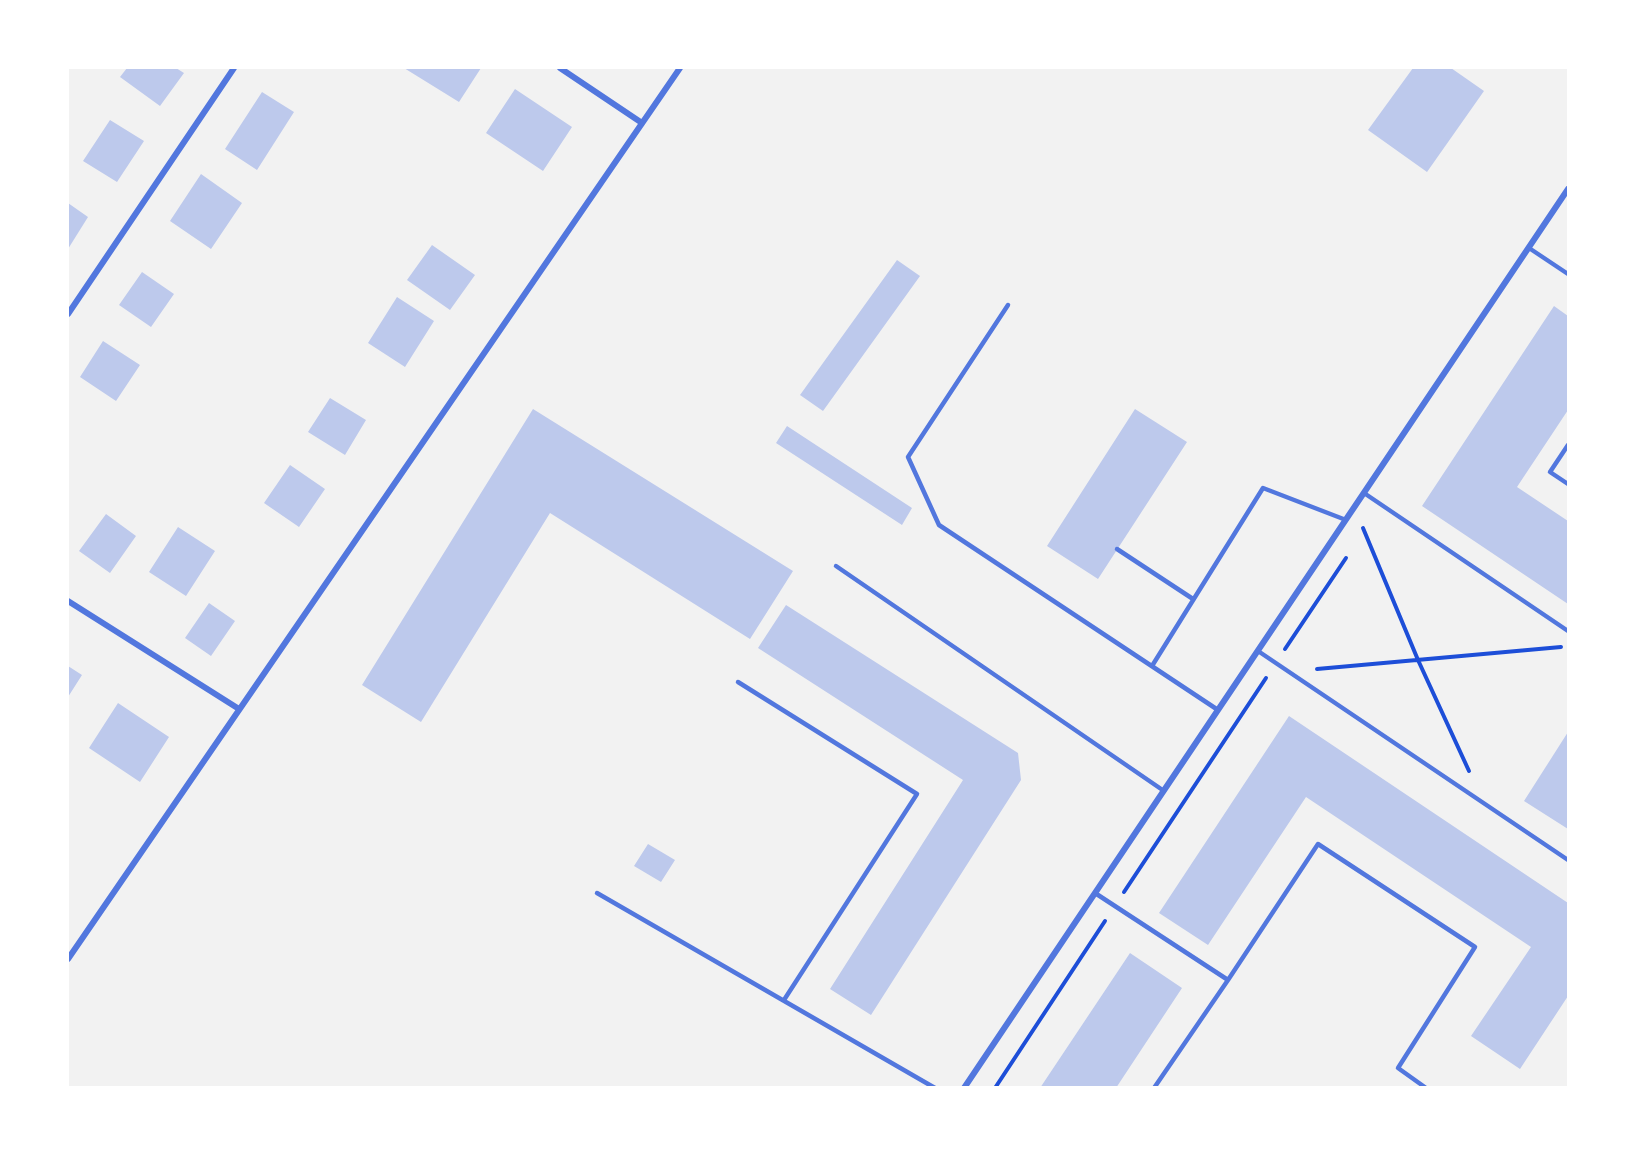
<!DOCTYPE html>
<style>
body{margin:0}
#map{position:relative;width:1636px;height:1155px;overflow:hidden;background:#f2f2f2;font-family:"PT Sans",sans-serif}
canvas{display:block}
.frame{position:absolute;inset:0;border:69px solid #fff;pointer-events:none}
</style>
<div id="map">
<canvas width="1636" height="1155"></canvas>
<div class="frame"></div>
</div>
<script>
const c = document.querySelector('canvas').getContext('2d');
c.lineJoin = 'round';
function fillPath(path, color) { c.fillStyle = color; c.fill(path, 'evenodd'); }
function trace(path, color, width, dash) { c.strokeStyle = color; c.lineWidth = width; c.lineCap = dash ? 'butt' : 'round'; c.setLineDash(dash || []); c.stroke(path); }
const building = new Path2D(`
 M127,68h49l8,5 -24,33 -40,-29z
 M404,68h77l-22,34z
 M1413,68h38l33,23 -57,81 -59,-42z
 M515,89l57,38 -29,44 -57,-38z
 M262,92l32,20 -37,58 -32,-21z
 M110,120l34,21 -27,41 -34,-21z
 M201,174l41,29 -31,46 -41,-28z
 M68,203l20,14 -20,32z
 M432,245l43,30 -25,35 -43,-30z
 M897,260l23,16 -97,135 -23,-16z
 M142,272l32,22 -23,33 -32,-22z
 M397,297l37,24 -29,46 -37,-24z
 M1554,306l14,10v94l-51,77 51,34v83l-146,-98z
 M103,341l37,24 -24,36 -36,-24z
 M330,398l36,22 -21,35 -37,-23z
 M533,409l260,162 -43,68 -200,-126 -129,209 -59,-37z
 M1135,409l52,33 -89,137 -51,-33z
 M787,426l125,82 -10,17 -126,-82z
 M290,465l35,24 -26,38 -35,-24z
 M106,514l30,22 -26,37 -31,-22z
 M178,527l37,24 -29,45 -37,-24z
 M209,603l26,18 -24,35 -26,-18z
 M786,605l232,148 3,27 -150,235 -41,-26 133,-209 -205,-132z
 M68,666l14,9 -14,22z
 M118,703l51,34 -29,45 -51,-34z
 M1289,716l279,187v93l-48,73 -49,-33 60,-89 -225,-150 -98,148 -49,-32z
 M1568,732v97l-44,-28z
 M648,844l27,16 -14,22 -27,-16z
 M1130,953l52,35 -66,100h-76z`);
const path = new Path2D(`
 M1363,528l55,132 51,111
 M1285,649l61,-91
 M1317,669l244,-22
 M1124,892l142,-214
 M995,1088l110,-167`);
const service = new Path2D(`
 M1529,248l39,26
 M1008,305l-100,152 31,68 279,185
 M1568,445l-18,27 18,12
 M1364,493l204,138
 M1117,549l76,50
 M836,566l328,225
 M1258,651l310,209
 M1152,666l111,-178 83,32
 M738,682l179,112 -133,206
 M597,893l338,195
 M1095,893l133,87 90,-136 157,103 -77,121 28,20
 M1154,1088l74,-108`);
const minor = new Path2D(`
 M560,68l82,55
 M68,314l166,-246
 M68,601l171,108
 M68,959l612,-891
 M964,1088l604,-899`);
fillPath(building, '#bdc9ec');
trace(path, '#1d4ed8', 4);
trace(service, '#5277de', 4.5);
trace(minor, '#5277de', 6);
</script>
